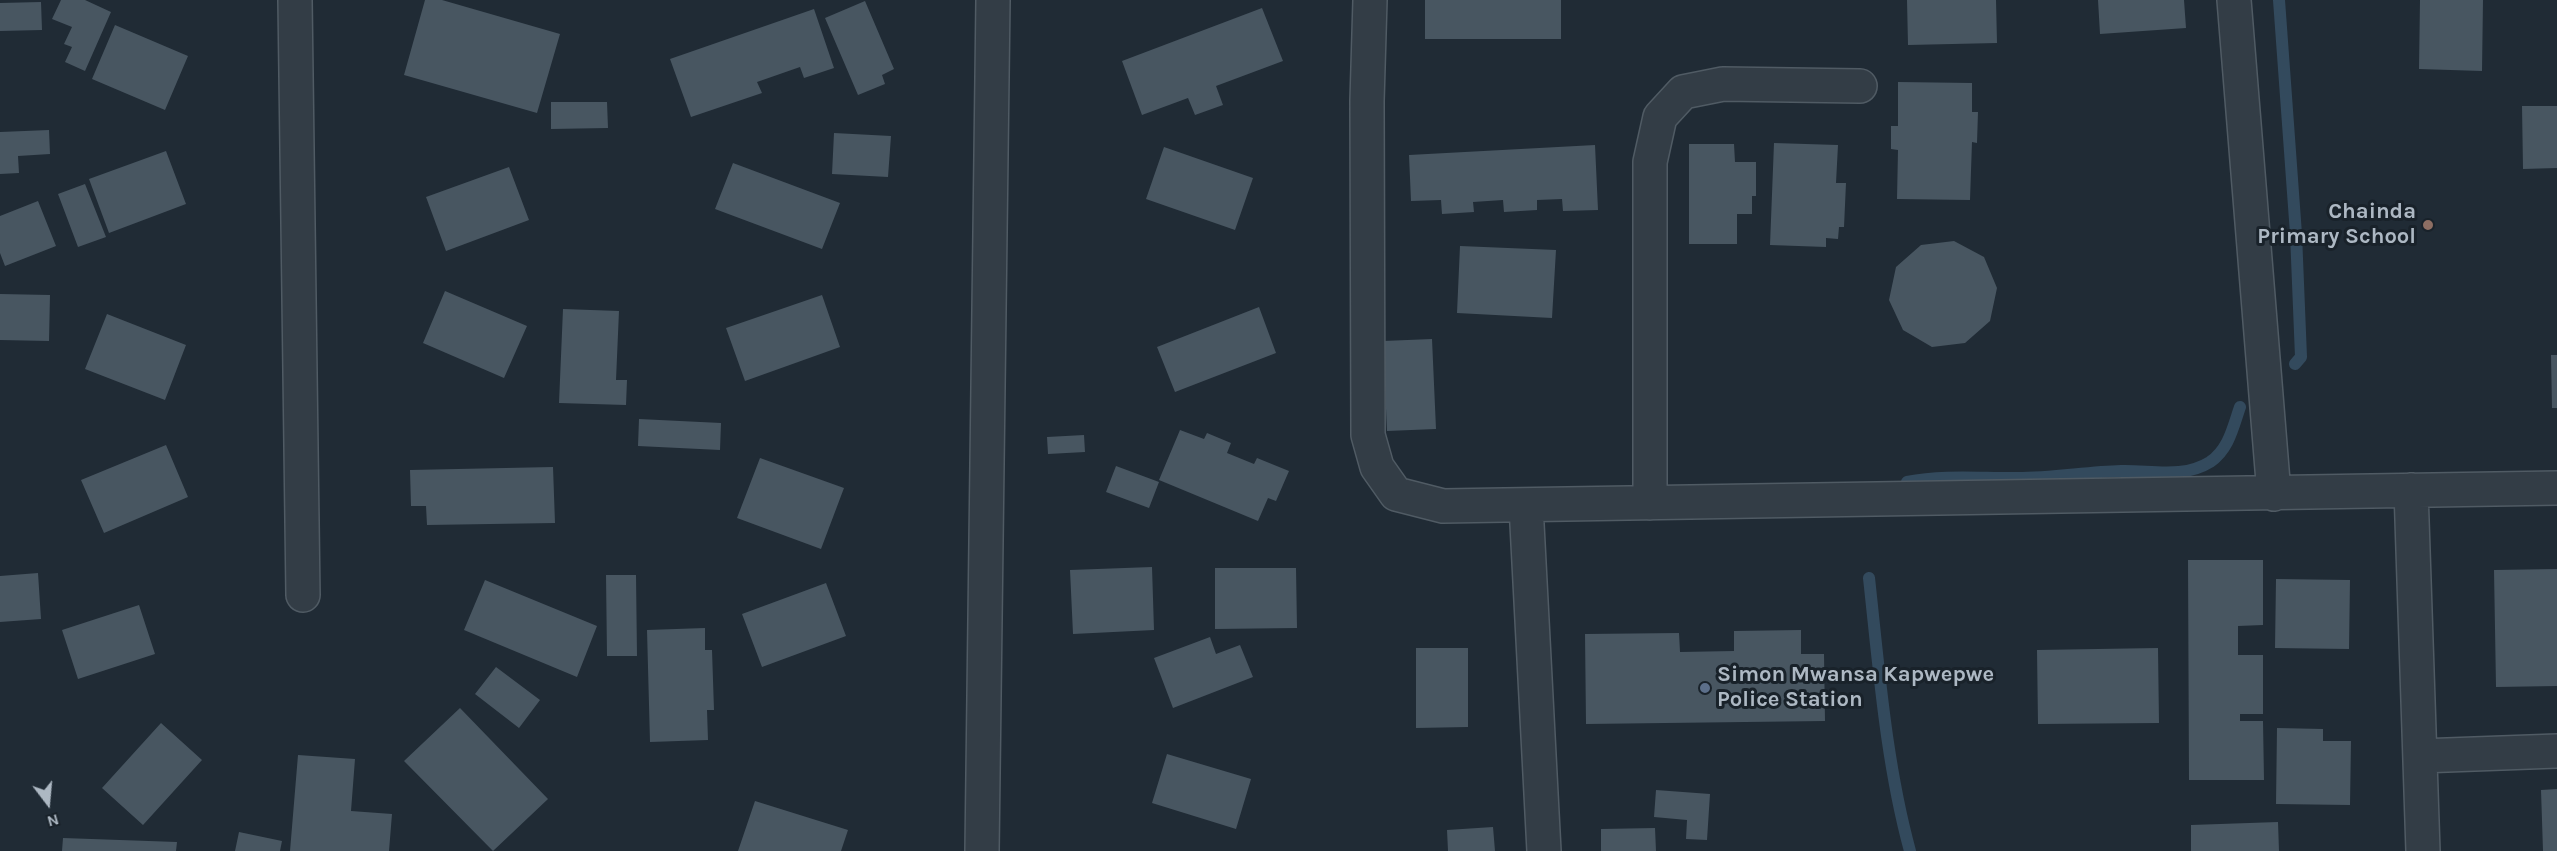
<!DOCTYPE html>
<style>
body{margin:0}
#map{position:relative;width:2557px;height:851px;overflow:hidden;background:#202b35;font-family:Karla,sans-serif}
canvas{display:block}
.north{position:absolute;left:18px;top:773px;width:60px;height:60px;-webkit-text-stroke:4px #19222a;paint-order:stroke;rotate:164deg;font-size:16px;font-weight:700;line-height:24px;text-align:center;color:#adb8c3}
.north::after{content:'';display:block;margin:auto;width:21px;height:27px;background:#adb8c3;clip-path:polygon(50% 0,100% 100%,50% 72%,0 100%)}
</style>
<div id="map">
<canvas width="2557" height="851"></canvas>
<div class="north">N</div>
</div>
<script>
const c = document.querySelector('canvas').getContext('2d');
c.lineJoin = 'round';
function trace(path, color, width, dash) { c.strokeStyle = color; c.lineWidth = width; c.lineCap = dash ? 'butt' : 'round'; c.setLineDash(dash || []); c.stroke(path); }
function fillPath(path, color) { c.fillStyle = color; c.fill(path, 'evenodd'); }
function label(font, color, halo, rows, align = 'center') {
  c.font = font + ' Karla,sans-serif'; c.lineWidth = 6; c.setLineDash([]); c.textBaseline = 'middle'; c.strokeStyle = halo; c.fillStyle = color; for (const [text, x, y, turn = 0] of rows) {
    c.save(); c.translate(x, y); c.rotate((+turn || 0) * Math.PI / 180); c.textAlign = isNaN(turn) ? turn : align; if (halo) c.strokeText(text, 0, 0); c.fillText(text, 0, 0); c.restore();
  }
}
const stream = new Path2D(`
 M2279,0l17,234 5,123 -6,7
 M1907,482c35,-7 69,-4 104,-4 37,1 73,-6 110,-7 29,-1 62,8 89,-9 19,-13 23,-35 30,-55
 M1869,578c10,91 17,185 41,273`);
const building = new Path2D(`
 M61,0h24l26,12 -26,59 -20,-9 7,-15 -8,-3 8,-17 -20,-8z
 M425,0h17l118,34 -23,79 -133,-38z
 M1425,0h136v39h-136z
 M1907,0h89l1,43 -89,2z
 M2098,0h86l2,28 -86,6z
 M2420,0h63l-1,71 -63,-2z
 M865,1l29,68 -12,6 3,9 -27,11 -33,-77z
 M41,2l1,28 -42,1v-28z
 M1262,8l21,53 -67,25 7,19 -28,10 -7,-17 -46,17 -20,-54z
 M814,9l20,59 -30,10 -4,-11 -43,15 5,11 -71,24 -21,-58z
 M115,25l73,31 -23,54 -73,-31z
 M1898,82l74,1v29h6l-1,31 -5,-1 -2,58 -73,-1 1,-49 -7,-1v-23h7z
 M551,102h56l1,26 -57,1z
 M2522,106h35v62l-34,1z
 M49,130l1,24 -32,2 1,17 -19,1v-42z
 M834,133l57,3 -3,41 -56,-3z
 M1774,143l64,2 -2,38h10l-2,44h-5l-1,12 -12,-1v9l-56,-2z
 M1689,144h45l1,18h21v34h-4v18h-15v30h-48z
 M1595,145l3,65 -35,1 -1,-12 -25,1v10l-33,2 -1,-12 -30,2 1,10 -32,2 -1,-14 -30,1 -2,-46z
 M1164,147l89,31 -18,52 -89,-31z
 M166,151l20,53 -77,29 -20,-54z
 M733,163l107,40 -18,46 -107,-40z
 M509,167l20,53 -83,31 -20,-54z
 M85,184l21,53 -28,10 -20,-53z
 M38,201l18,45 -51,20 -5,-13v-37z
 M1954,241l30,16 13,31 -7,33 -25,22 -33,4 -29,-17 -14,-30 7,-33 25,-22z
 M1460,246l96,4 -4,68 -95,-5z
 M445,291l82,35 -23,52 -81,-35z
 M0,294l50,1 -1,46 -49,-1z
 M822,295l18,52 -95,34 -19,-53z
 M1259,307l17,46 -101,39 -18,-45z
 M563,309l56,2 -3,69h11l-1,25 -67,-2z
 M107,314l79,31 -21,55 -80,-31z
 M1432,339l4,90 -49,2 -4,-90z
 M2551,355h6v53h-5z
 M639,419l82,4 -1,27 -82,-4z
 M1180,430l24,9 3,-6 24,10 -4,10 27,11 3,-6 32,13 -13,30 -8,-3 -10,23 -99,-41z
 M1084,435l1,17 -37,2 -1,-17z
 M166,445l22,52 -84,36 -23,-53z
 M760,458l84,30 -23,61 -84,-31z
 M1116,466l43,16 -10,26 -43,-16z
 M553,467l2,56 -128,2 -1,-19h-15l-1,-36z
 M2188,560h75v65l-25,1v29h25v59h-23v7h23l1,59h-75z
 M1152,567l2,63 -81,4 -3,-64z
 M1215,568h81l1,60 -82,1z
 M2557,569v117l-61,1 -2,-117z
 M38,573l3,46 -41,3v-46z
 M606,575h30l1,81h-30z
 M2276,579l74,1 -1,69 -74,-1z
 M485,580l112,46 -20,51 -113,-47z
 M826,583l20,53 -84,31 -20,-53z
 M139,605l16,49 -77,25 -16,-49z
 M705,628v22h7l2,60h-7l1,30 -58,2 -3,-112z
 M1801,630v24h23l1,67 -239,3 -1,-90 94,-1 1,19 54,-1v-20z
 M1210,637l6,17 24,-9 13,32 -80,31 -19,-50z
 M1416,648h52v79l-52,1z
 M2158,648l1,75 -121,1 -1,-74z
 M496,667l44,33 -21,28 -44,-34z
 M460,708l88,91 -55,52 -89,-90z
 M161,723l41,37 -59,65 -41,-37z
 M2277,728l46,1v12h28l-1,64 -74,-1z
 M1167,754l84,25 -15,50 -84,-26z
 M298,755l57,4 -4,52 41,3 -3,37h-99z
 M2557,789v62h-14l-2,-61z
 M1656,790l54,4 -3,46 -21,-1 1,-19 -33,-3z
 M755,801l93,29 -7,21h-103z
 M2278,822l1,29h-88v-26z
 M1493,827l2,24h-47l-1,-21z
 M1655,828l1,23h-55v-22z
 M239,832l43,9 -2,10h-45z
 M63,838l114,4 -1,9h-114z`);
const street = new Path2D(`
 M295,0l8,595
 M1370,0l-3,101 1,334 9,32 19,27 47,12 1114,-18
 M2234,0l40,494
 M2411,490l12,361
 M1650,503v-341l10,-45 23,-25 40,-8 137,2
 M1526,505l18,346
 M2420,756l137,-5
 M982,851l11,-851`);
const markers = [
 [2428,225,6,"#8d6e63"],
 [1705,688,6,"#5c6f8a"]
];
const poiNames = [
 ["Chainda",2416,212],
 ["Primary School",2416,237],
 ["Simon Mwansa Kapwepwe",1717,675,"left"],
 ["Police Station",1717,700,"left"]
];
trace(stream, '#334a5d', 12);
fillPath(building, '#485661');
trace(street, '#505b64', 36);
trace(street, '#333d46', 33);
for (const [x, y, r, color] of markers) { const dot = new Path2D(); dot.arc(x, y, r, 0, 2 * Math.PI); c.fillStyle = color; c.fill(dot); trace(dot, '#19222a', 2); }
label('bold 22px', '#adb8c3', '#19222a', poiNames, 'right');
</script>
